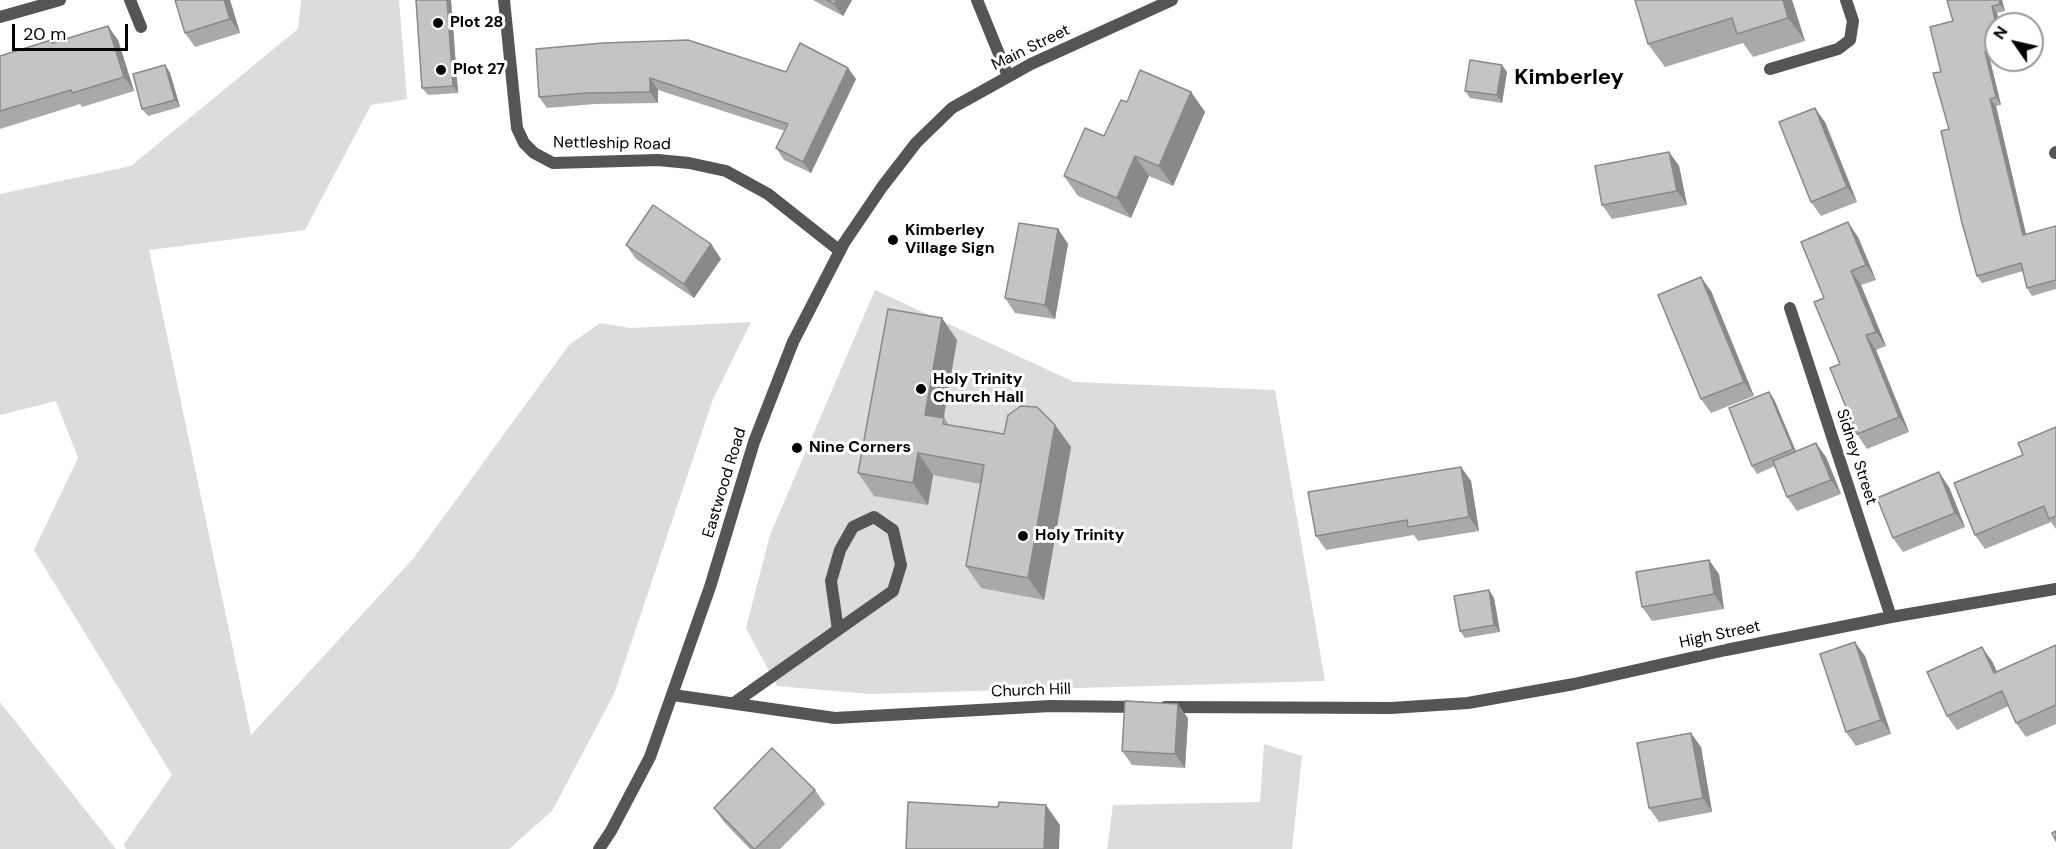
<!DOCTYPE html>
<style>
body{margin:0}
#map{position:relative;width:2056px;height:849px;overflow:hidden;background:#fff;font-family:"DM Sans",sans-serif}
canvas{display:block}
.north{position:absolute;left:1984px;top:12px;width:60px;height:60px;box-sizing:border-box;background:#fff;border:2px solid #999;border-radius:50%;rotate:304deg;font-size:16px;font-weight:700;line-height:24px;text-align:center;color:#000}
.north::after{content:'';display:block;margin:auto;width:21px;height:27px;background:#000;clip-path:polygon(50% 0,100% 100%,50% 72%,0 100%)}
.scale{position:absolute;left:12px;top:24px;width:116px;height:27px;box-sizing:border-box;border:3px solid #000;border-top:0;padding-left:8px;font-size:18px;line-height:21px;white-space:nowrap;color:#000;-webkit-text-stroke:4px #fff;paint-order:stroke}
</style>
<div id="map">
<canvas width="2056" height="849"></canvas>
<div class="north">N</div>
<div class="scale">20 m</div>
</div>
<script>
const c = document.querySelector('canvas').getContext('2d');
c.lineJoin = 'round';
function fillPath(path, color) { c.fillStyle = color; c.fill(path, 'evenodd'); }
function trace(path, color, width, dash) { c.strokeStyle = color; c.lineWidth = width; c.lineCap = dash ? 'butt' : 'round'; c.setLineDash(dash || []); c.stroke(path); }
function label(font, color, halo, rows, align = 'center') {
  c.font = font + ' "DM Sans",sans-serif'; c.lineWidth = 6; c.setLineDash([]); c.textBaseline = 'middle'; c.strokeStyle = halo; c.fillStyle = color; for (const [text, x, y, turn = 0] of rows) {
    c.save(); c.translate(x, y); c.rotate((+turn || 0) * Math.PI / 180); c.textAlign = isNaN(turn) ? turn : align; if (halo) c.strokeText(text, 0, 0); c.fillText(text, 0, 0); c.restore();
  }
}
const green = new Path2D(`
 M301,0h98l8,99 -36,6 -66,125 -156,20 102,485 162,-176 156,-214 31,-22 31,5 120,-6 -38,77 -99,295 -62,117 -43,38h-383l-2,-5 48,-69 -138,-225 44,-92 -22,-57 -56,14v-221l131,-28 167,-137z
 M875,290l199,92 201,8 50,291 -455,13 -93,-8 -31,-58 24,-93z
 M0,702l116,147h-116z
 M1264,744l38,12 -10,93h-185l6,-44 147,-3z`);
const service = new Path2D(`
 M1770,69l68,-20 12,-9 3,-19 -7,-21
 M734,703l159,-112 8,-26 -8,-35 -19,-13 -21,10 -13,23 -9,31 7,49`);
const minor = new Path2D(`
 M130,0l11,27
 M504,0l13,128 7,15 10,10 19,10 105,-3 31,3 37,8 42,23 72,57
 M977,0l31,76
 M0,17l60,-17
 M2055,153l1,-1
 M1790,308l101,309
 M673,695l162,23 215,-12 91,1
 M1165,707l226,1 77,-5 106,-19 152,-34 165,-33 165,-28`);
const tertiary = new Path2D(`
 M599,849l12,-18 39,-74 60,-170 44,-145 39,-100 51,-99 38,-56 34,-44 36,-35 79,-44 141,-64`);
const wall = new Path2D(`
 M175,0h55l10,33 -45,14 -10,-14z
 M416,0h35l7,93 -30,2 -6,-7z
 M813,0h39l-9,16z
 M1635,0h157l13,41 -52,16 -10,-14 -78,24 -17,-23z
 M2002,0l3,11 -8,2 3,11h-4v34l-6,2 11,45 -5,1 30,128 30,-8v63l-24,7 -5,-8 -4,-17 -41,12 -5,-7 -28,-147 -8,-57 12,-51z
 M118,40l16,51 -52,16 -2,-3 -80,25v-73l53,-13z
 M536,49l250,23 62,-4 8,11 -45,94 -27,-13 -8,-12 9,-17 -127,-41v13l-63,1 -48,4 -8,-11z
 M165,65l5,8 10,34 -32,9 -6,-7z
 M1507,72l-5,31 -32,-5 -5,-7z
 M1191,92l14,20 -32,74 -24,-10 -18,42 -53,-22 -14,-20 40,-40 23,-34z
 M1825,122l32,80 -36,14 -10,-14z
 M1669,152l10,14 8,39 -75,14 -10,-14z
 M1058,229l10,15 -13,75 -40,-6 -10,-15z
 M1858,237l18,43 -15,5 25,61 -10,4 33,82 -42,17 -10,-15 -33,-136z
 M711,244l10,15 -27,39 -58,-39 -10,-14z
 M1711,291l43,105 -43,17 -10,-14z
 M957,340l-13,78 5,7 55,9 51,-9 16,22 -27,153 -63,-12 -15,-22 15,-82 -48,-9 -5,30 -54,-9 -16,-23z
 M1774,399l22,52 30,6 15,37 -44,17 -10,-14 -12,-31 -18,8 -5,-8z
 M2056,427v102l-5,-7 -66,27 -10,-14 48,-80z
 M1461,467l10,14 8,50 -61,10 -4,-6 -88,15 -10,-14z
 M1949,487l16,40 -62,25 -10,-14z
 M1719,574l5,35 -72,12 -10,-14z
 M1489,590l5,8 6,34 -35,6 -5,-7z
 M2056,645v79l-30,13 -10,-14 -7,-17 -52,24 -10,-14 45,-55 5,11z
 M1865,656l26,78 -35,12 -10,-14z
 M1188,718l-3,50 -53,-3 -10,-14z
 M1701,747l11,65 -53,10 -10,-14z
 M815,790l10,14 -45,45h-30l-26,-27 -10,-14z`);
const shadedWall = new Path2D(`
 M224,0h6l10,33 -10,-14z
 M447,0h4l7,93 -5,-7z
 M837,0h15l-9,16 -9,-12z
 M1783,0h9l13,41 -17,-23z
 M1999,0h3l3,11 -5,-7z
 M1992,6l5,7 3,11h-4z
 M108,26l10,14 16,51 -10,-14z
 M1985,52l5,8 11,45 -5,-8z
 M165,65l5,8 10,34 -5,-7z
 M1502,65l5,7 -5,31 -5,-8z
 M848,68l8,11 -45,94 -8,-11z
 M650,78l8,12v13l-8,-11z
 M1191,92l14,20 -32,74 -14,-20z
 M1990,99l6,7 32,137 -5,-8z
 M1815,108l10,14 32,80 -10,-15z
 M1669,152l10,14 8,39 -10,-14z
 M1135,156l14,20 -18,42 -14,-20z
 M1848,222l10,15 18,43 -10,-15z
 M1058,229l10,15 -13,75 -10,-14z
 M711,244l10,15 -27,39 -10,-14z
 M1851,271l10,14 25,61 -10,-14z
 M1701,277l10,14 43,105 -10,-14z
 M942,318l15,22 -17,97 -15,-22z
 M1866,335l10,15 33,82 -10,-15z
 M1769,392l5,7 24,58 -5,-8z
 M1055,425l16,22 -27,153 -16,-22z
 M1816,443l10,14 15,37 -10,-14z
 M918,453l15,22 -5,30 -15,-22z
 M1461,467l10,14 8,50 -10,-14z
 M1939,472l10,15 16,40 -10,-14z
 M1709,560l10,14 5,35 -10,-15z
 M1489,590l5,8 6,34 -6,-7z
 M1855,642l10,14 26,78 -10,-14z
 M1982,647l10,14 12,27 -10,-15z
 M1178,704l10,14 -3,50 -10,-14z
 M1691,733l10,14 11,65 -9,-14z
 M1046,805l14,20 -1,24h-15z`);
const building = new Path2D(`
 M175,0h49l6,19 -45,14z
 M416,0h31l6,86 -31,2z
 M827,0h10l-3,4z
 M1635,0h148l5,18 -51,16 -5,-16 -84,26z
 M1947,0h52l1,4 -8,2 4,18v26l-11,2 11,45 -6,2 33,136 33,-9v54l-29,8 -6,-25 -44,13 -15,-53 -21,-92 8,-2 -16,-56 8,-1 -11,-45 23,-6z
 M108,26l16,51 -52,16 -1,-3 -71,21v-55l51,-16 1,3z
 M688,40l98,32 14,-29 48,25 -45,94 -27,-14 12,-24 -138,-46v14l-63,1 -48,4 -3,-48 67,-6z
 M1470,60l32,5 -5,30 -32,-4z
 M165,65l10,35 -33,9 -9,-35z
 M1140,70l51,22 -32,74 -24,-10 -18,42 -53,-22 21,-48 19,8 17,-36 6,2z
 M1815,108l32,79 -36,15 -32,-80z
 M1669,152l8,39 -75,14 -7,-39z
 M653,205l58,39 -27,40 -58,-39z
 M1848,222l18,43 -15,6 25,61 -10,3 33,82 -42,17 -27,-66 10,-4 -26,-62 10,-4 -23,-56z
 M1019,223l39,6 -13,76 -40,-7z
 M1701,277l43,105 -43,17 -43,-104z
 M888,309l54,9 -17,97 19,3 -1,6 61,10 4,-19 13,-9 16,1 18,18 -27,153 -62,-12 18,-101 -66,-12 -5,30 -55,-10z
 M1769,392l24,57 -41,17 -23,-58z
 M2056,427v89l-7,3 -5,-13 -69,29 -21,-52 69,-28 -5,-12z
 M1816,443l15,37 -44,17 -14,-36z
 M1461,467l8,50 -61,10 -1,-7 -91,16 -8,-44z
 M1939,472l16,41 -62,25 -16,-40z
 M1709,560l5,34 -72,13 -6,-35z
 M1489,590l5,35 -34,6 -6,-35z
 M1855,642l26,78 -35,12 -26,-78z
 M2056,645v60l-40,18 -14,-32 -55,25 -20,-44 55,-25 12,26z
 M1125,701l53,3 -3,50 -53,-3z
 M1691,733l12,65 -54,10 -12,-65z
 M772,748l43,42 -60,59h-1l-40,-41z
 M908,802l90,5 1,-5 47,3 -2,44h-138z
 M2056,831v10l-4,-8z`);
const markers = [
 [438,23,6,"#000"],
 [441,70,6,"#000"],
 [893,240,6,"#000"],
 [921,389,6,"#000"],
 [797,448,6,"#000"],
 [1023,536,6,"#000"]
];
const poiNames = [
 ["Plot 28",450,23],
 ["Plot 27",453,70],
 ["Kimberley",905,231],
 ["Village Sign",905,249],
 ["Holy Trinity",933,380],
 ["Church Hall",933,398],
 ["Nine Corners",809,448],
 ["Holy Trinity",1035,536]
];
const streetNames = [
 ["Main Street",1031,48,-26],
 ["Nettleship Road",612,144,1],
 ["Sidney Street",1856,457,72],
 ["Eastwood Road",725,483,-73],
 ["High Street",1720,635,-12],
 ["Church Hill",1031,691,-2]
];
const districtNames = [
 ["Kimberley",1569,78]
];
fillPath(green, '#dcdcdc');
trace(service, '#555', 12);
trace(minor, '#555', 12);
trace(tertiary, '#555', 12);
fillPath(wall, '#a9a9a9');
fillPath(shadedWall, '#898989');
fillPath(building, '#c4c4c4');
trace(building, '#898989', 1.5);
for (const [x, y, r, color] of markers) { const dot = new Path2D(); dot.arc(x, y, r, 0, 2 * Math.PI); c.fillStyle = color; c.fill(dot); trace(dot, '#fff', 2); }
label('bold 16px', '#000', '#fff', poiNames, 'left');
label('16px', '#000', '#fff', streetNames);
label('bold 22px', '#000', '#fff', districtNames);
</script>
